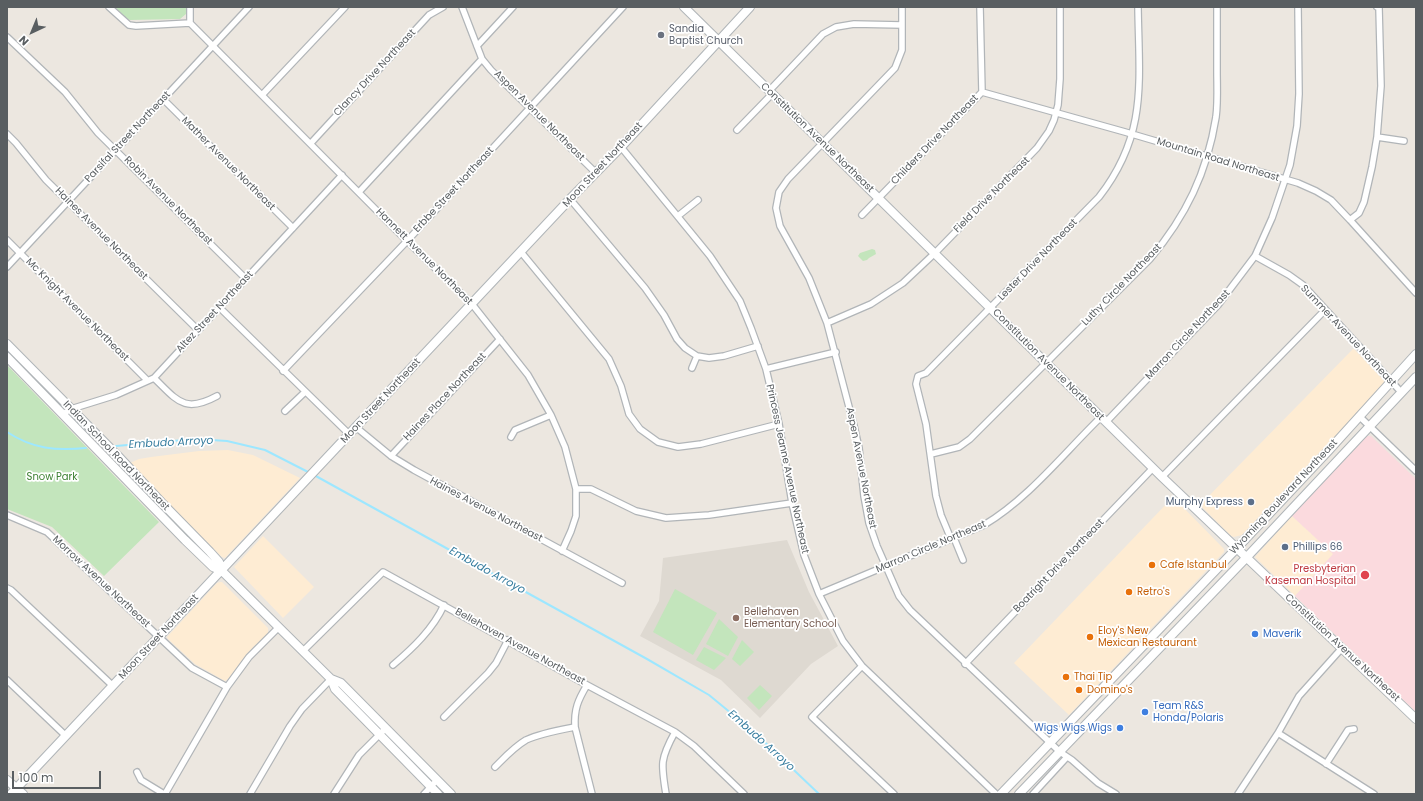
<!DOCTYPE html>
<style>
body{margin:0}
#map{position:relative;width:1423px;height:801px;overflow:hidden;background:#ece7e0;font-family:Poppins,sans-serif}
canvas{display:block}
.frame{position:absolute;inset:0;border:8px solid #595e61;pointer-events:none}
.north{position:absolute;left:12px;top:12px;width:40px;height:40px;-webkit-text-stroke:3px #fff;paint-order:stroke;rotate:224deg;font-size:11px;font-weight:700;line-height:16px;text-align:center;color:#595e61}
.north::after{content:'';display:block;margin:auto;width:14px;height:18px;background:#595e61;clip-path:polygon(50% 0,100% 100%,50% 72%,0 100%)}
.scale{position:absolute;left:12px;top:771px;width:89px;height:18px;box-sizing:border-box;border:2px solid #595e61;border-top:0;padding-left:5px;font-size:12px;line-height:14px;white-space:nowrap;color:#595e61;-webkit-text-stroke:3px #fff;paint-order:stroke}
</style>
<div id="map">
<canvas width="1423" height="801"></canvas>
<div class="frame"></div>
<div class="north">N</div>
<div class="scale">100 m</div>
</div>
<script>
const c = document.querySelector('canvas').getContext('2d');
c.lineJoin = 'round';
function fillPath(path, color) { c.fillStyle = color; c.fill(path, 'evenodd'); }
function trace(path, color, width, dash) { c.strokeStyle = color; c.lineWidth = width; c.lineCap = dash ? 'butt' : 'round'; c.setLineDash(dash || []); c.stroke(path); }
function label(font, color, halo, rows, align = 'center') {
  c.font = font + ' Poppins,sans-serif'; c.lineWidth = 3.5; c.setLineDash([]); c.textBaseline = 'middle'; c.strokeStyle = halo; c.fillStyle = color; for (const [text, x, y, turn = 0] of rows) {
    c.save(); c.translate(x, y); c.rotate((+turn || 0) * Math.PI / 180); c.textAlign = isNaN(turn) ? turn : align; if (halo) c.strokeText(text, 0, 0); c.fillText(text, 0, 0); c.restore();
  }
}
const commercial = new Path2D(`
 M1353,349h1l30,32 -1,5 -141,149 -8,2 -3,-1 -31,-31z
 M228,450l25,5 47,23 -75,80 -3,-1 -52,-51 -40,-43 9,-4 12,-2 48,-6z
 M1173,497l51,52v3l-155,163 -55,-52z
 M1292,516l42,38 -39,42 -40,-39z
 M263,536l51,51 -31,31 -49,-51z
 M220,582h2l46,46v5l-1,3 -13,10 -26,33 -3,2 -30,-17 -27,-25 -1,-2 50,-54z`);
const education = new Path2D(`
 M787,540l22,52 29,54 -27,18 -51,54 -39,-38 -81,-44 19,-35 4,-43z`);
const medical = new Path2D(`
 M1367,436h4l45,43v233l-121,-116 38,-42 -41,-38z`);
const green = new Path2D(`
 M115,7h71v7l-6,5 -50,1 -3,-1z
 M872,249l3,1 1,4 -7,4 -2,2 -4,1 -5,-5 2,-3z
 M7,365l152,157 -55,54 -52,-49 -45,-18z
 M675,589l42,24 -24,42 -40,-23z
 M719,619l19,18 -10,19 -22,-12z
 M742,640l12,12 -14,14 -8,-7z
 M704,647l22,11 -12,12 -18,-10z
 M760,685l12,11 -13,14 -12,-12z`);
const stream = new Path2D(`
 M7,432c26,17 49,19 79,16
 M116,446l80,-7 31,2 38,9 45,23
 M314,475l333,184 62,36 45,37 65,62`);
const street = new Path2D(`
 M109,7l20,18 7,1 54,-3
 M190,7v16l217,218 65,63 56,71 23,40 14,32 11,42v27l-5,15 -9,20
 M462,7l20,52 9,11 105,103
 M902,7v43l-7,18 -107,111 -9,13 -3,16 4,18 29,52 18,45 27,103 5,22 5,48 5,27 8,23 22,50 11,14 150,142 12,8 26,23 18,11
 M7,37l58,55 33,41 148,146
 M477,46l36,-39
 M769,91l54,-57 13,-7 18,-3 48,1
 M982,92l143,40 173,51 18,8 15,9 19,20 66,73
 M262,95l83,-88
 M163,99l130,129
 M737,130l35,-36
 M7,134l9,9 30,37 152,150
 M1377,137l27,4
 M311,143l118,-128 14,-8
 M621,147l89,109 30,45 11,27 15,41 13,55 13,79 12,52 15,39 24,47 19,25 134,128
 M359,192l123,-133
 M570,199l75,89 19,27 13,24 8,9 12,8 12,2 15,-2 34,-10
 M862,215l120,-123 -2,-85
 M678,216l20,-16
 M1350,220l9,-7 5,-11 8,-35 5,-30 4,-51 -2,-78 -2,-1
 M7,240l140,140
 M521,252l88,107 12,27 8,28 11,15 18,13 20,5 23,-3 78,-20
 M1255,256l34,19 14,10 98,107
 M7,267l242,-260
 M220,308l130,127
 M827,323l44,-19 32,-21 32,-30 102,-105 12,-17 5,-11 4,-15 2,-26v-72
 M692,368l5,-12
 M766,369l70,-17
 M283,371l124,-130 216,-234
 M154,378c23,22 30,36 63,18
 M285,411l20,-19
 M63,414l8,-5 45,-14 38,-17 188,-203
 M1359,416l57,55
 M1106,422l112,-117 37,-49 17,-38 18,-53 7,-39 2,-32 -1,-87
 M357,428l34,28 23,14 208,113
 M511,437l4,-7 36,-15
 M931,454l28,-7 11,-8 180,-180c36,-43 57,-86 66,-142 2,-15 1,-31 1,-46 0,-21 0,-43 0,-64
 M391,456l109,-117
 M1162,477l163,-167
 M576,489h15l45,22 30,7 43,-3 83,-12
 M7,515l40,17 145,136 35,19
 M954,538l9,22
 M951,539l-10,-24 -5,-19 -10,-72 -10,-40 2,-8 8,-3 173,-176c49,-63 40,-115 39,-190
 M7,588l4,2 102,96
 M819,594l165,-69c45,-27 79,-71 117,-108
 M303,651l80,-79 204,113 88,47 19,14 50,48
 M965,664l188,-196
 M393,665c20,-17 40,-36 51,-60
 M862,666l-50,51 82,77
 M7,680l59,56
 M587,685c-9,15 -13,24 -12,42l17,67
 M444,717l44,-44 8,-10 12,-23
 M1278,733l96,61
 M1326,764l22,-34 6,-1
 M495,767c10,-10 19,-20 31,-27 15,-7 33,-10 49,-13
 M137,772l4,8 23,14
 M165,794l62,-107 22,-30 30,-30
 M250,794l40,-68 12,-17 29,-30
 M334,794l25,-39 27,-27
 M424,794l13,-14
 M666,794c-5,-30 -6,-35 9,-62
 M1033,794l34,-37
 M1238,794l40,-61 21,-37 43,-48`);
const secondary = new Path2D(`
 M684,7l478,470 254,242
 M7,344l111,112 44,47 48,49 9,10 3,9
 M7,357l178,183 28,27 9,4 109,108 10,4 110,111
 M331,679l4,10 103,105
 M7,780l16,14
 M11,794l559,-595 51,-52 129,-140
 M1001,794l235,-245 93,-99 87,-96
 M1019,794l227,-236 170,-181`);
const markers = [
 [661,35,4,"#6b7280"],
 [1251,502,4,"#5c6f8a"],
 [1285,547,4,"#5c6f8a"],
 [1152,565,4,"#e8710a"],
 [1365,575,5,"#e0444e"],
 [1129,592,4,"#e8710a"],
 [736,618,4,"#8d6e63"],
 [1255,634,4,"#3f7fe0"],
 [1090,637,4,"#e8710a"],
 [1066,677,4,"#e8710a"],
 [1079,690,4,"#e8710a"],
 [1145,712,4,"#3f7fe0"],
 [1120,728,4,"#3f7fe0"]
];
const worshipNames = [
 ["Sandia",669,29],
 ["Baptist Church",669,41]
];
const streetNames = [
 ["Clancy Drive Northeast",375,73,-47],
 ["Aspen Avenue Northeast",539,116,45],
 ["Parsifal Street Northeast",128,137,-47],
 ["Constitution Avenue Northeast",817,138,44],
 ["Childers Drive Northeast",935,140,-46],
 ["Mountain Road Northeast",1218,160,17],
 ["Mather Avenue Northeast",228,164,45],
 ["Moon Street Northeast",603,165,-47],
 ["Erbbe Street Northeast",454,190,-47],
 ["Field Drive Northeast",992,195,-45],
 ["Robin Avenue Northeast",168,201,45],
 ["Haines Avenue Northeast",101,234,45],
 ["Hannett Avenue Northeast",424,257,45],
 ["Lester Drive Northeast",1038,260,-46],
 ["Luthy Circle Northeast",1122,285,-46],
 ["Mc Knight Avenue Northeast",77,310,45],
 ["Altez Street Northeast",215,312,-47],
 ["Marron Circle Northeast",1188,335,-47],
 ["Summer Avenue Northeast",1348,336,47],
 ["Constitution Avenue Northeast",1048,365,45],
 ["Haines Place Northeast",445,397,-47],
 ["Moon Street Northeast",381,401,-47],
 ["Indian School Road Northeast",116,456,46],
 ["Aspen Avenue Northeast",861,468,79],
 ["Princess Jeanne Avenue Northeast",787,469,78],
 ["Wyoming Boulevard Northeast",1284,497,-47],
 ["Haines Avenue Northeast",486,510,28],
 ["Marron Circle Northeast",931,547,-23],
 ["Boatright Drive Northeast",1059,566,-46],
 ["Morrow Avenue Northeast",101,582,43],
 ["Moon Street Northeast",159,637,-47],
 ["Bellehaven Avenue Northeast",520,647,29],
 ["Constitution Avenue Northeast",1342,648,43]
];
const parkNames = [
 ["Snow Park",52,477]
];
const serviceNames = [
 ["Murphy Express",1243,502],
 ["Phillips 66",1293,547,"left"]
];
const foodNames = [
 ["Cafe Istanbul",1160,565],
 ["Retro's",1137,592],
 ["Eloy's New",1098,631],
 ["Mexican Restaurant",1098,643],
 ["Thai Tip",1074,677],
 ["Domino's",1087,690]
];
const healthNames = [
 ["Presbyterian",1356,569],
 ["Kaseman Hospital",1356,581]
];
const educationNames = [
 ["Bellehaven",744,612],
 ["Elementary School",744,624]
];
const shopNames = [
 ["Maverik",1263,634],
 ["Team R&S",1153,706],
 ["Honda/Polaris",1153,718],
 ["Wigs Wigs Wigs",1112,728,"right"]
];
const waterNames = [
 ["Embudo Arroyo",171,443,-3],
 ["Embudo Arroyo",487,571,29],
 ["Embudo Arroyo",761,741,42]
];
fillPath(commercial, '#feecd3');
fillPath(education, '#ded9d1');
fillPath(medical, '#fbdade');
fillPath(green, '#c3e5bc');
trace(stream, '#9de7ff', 2);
trace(street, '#b1b5b8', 8);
trace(secondary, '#b0b5b8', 10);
trace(street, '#fff', 5.5);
trace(secondary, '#fff', 8);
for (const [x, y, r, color] of markers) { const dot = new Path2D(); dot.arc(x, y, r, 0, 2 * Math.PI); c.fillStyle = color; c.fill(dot); trace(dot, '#fff', 1.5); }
label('10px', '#5b616d', '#fff', worshipNames, 'left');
label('10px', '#595e61', '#fff', streetNames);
label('10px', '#3d8032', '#fff', parkNames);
label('10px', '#4e5e75', '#fff', serviceNames, 'right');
label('10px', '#c56008', '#fff', foodNames, 'left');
label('10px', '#be3a42', '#fff', healthNames, 'right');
label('10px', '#785e54', '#fff', educationNames, 'left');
label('10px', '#366cbe', '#fff', shopNames, 'left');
label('italic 11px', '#367d9f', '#fff', waterNames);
</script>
